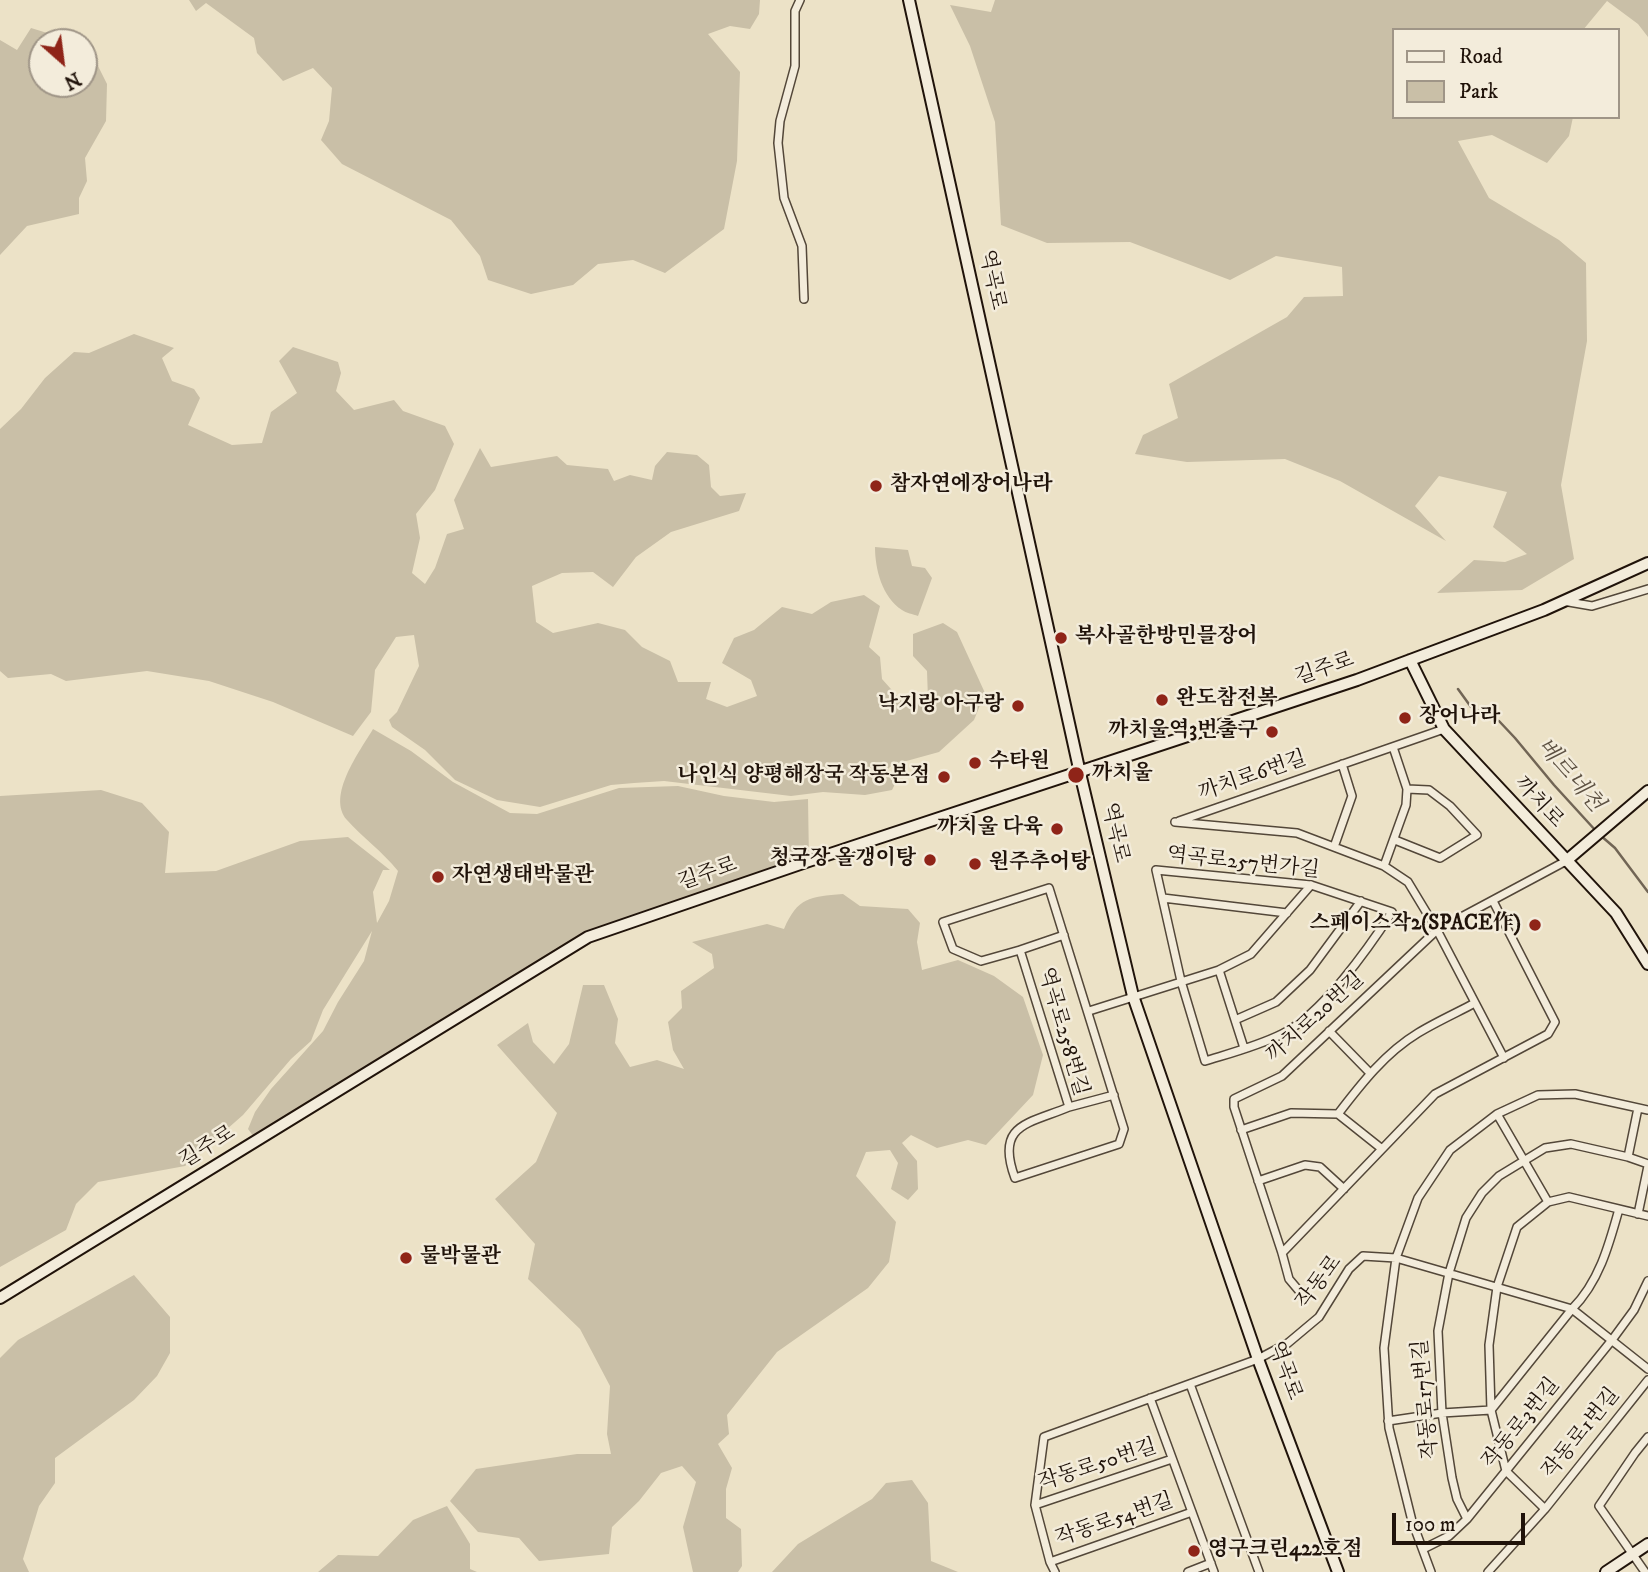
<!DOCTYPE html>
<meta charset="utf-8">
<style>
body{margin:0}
#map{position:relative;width:1648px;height:1572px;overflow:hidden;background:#ece2c7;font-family:"IM FELL DW Pica",serif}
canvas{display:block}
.legend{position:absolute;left:1392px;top:28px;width:228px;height:91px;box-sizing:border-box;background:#f3ecdb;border:2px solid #9f9587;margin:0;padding:9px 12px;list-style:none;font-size:21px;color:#20130a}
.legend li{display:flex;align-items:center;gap:14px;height:35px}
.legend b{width:35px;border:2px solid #9f9587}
.north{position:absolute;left:28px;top:28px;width:70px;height:70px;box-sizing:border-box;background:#f3ecdb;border:2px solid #9f9587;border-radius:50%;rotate:152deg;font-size:19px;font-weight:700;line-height:28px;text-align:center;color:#20130a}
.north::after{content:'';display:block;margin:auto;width:24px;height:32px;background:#8f2418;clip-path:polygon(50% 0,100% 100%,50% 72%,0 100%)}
.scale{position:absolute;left:1392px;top:1513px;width:133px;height:32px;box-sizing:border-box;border:4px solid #20130a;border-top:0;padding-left:9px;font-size:21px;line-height:24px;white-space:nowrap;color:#20130a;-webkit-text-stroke:5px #f3ecdb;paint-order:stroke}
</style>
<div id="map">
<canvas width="1648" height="1572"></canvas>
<ul class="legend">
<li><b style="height:9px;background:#f3ecdb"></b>Road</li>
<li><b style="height:19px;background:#c9bfa7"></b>Park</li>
</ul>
<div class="north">N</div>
<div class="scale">100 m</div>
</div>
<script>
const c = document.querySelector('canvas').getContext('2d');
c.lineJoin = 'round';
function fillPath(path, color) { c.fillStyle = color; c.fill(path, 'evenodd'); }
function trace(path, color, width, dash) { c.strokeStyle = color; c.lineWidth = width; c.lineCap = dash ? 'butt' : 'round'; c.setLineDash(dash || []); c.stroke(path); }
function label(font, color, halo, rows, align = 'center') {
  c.font = font + ' "IM FELL DW Pica","Noto Serif KR",serif'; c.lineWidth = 5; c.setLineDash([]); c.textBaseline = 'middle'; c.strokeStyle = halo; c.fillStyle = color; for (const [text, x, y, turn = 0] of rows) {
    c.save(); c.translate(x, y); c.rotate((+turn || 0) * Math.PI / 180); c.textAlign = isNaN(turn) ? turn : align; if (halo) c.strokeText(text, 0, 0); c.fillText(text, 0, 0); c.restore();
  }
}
const green = new Path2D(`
 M189,0h571l-1,14 -9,15 -20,-3 -22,8 32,38 -3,89 -13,68 -59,44 -32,-13 -35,4 -25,21 -42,9 -43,-14 -8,-24 -29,-36 -109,-56 -21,-24 8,-19 3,-33 -19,-20 -30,13 -26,-28 -3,-15 -48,-35 -10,8z
 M995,0h653v37l-10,-13 -31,-23 -24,29h-189v87h179l-4,19 -22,27 -55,-28 -34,6 31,57 70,42 27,23 1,78 -26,144 13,74 -52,31 -85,3 37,-33 31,2 22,-8 -34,-27 14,-35 -68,-16 -24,30 31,35 -106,-60 -55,-22 -98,3 -52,-8 8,-19 35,-17 -9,-34 118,-67 17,-20 39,-1 -1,-29 -66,-11 -46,24 -100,-38 -83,1 -46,-18 -6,-103 -25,-76 -20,-41 41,7z
 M31,28l26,8 28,4 22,44 -1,37 -21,37 2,23 -8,17v16l-52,12 -27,29v-215l17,10zM42,42h42v42h-42z
 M134,334l40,14 -12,10 10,23 22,8 6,9 -12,27 44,20 30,-2 9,-31 26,-19 -18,-32 14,-14 45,15 3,11 -5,18 18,19 40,-10 9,11 42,15 9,18 -19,46 -19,24 4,24 -8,35 13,11 10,-16 12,-34 17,-5 -10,-29 26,-52 11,19 66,-11 10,9 41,4 6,12 16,-6 22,5 3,-14 12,-14 30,3 12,10 2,22 9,9 26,-3 -7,18 -68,21 -35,25 -23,30 -20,-15 -31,1 -30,13 4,36 17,11 45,-10 27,7 17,17 28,14 8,21h33l-5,17 21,8 30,-11 -6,-16 -29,-17 12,-25 20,-8 28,-23 30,7 19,-12 33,-7 16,11 -11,41 11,10 2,22 25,28 21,-8 -1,-28 -14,-15v-22l30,-11 14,9 28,61 -11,27 -35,32 -47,13 -6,6 12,7 -6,12 -27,5 -42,-3 -32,4 -127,-15 -30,2 -23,2 -71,22 -43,-7 -42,-20 -30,-30 -33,-23 -3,-7 8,-8 22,-46 -5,-31 -18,2 -21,33 -4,42 -18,24 -80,-34 -64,-21 -62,-10 -81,10 -15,-7 -43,4 -8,-7v-242l21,-20 24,-31 29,-26 15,1z
 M875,547l33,3 4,16 13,2 7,10 -14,38c-5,-2 -12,-3 -16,-6 -20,-13 -27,-41 -27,-63z
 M373,729l38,22 42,31 57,31 27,1 82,-26 59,-2 46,10 50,6 34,-3 1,62 -221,76 -331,204 -9,-12 7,-17 16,-23 52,-58 15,-29 26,-41 8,-30 -49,79 -12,31 -20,18 -48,56 -58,51 -87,16 -22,22 -10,26 -66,37v-471l101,-6 41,13 27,29 -4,41 51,-2 84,-30 48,-4 42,33h-7l-10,22 4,31 12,-22 9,-30c-16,-20 -35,-33 -51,-51 -21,-24 13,-69 26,-91z
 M843,894l17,12 48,3 12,14 -3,19 5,28 36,-10 36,16 29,21 20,58 -10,40 -47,50 -18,-5 -31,8 -26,-13 -9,8 15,18 1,28 -10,11 -17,-11 7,-26 -8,-13 -24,2 -10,24 40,46 -7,40 -21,26 -91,64 -50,63 2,19 -11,10 14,24 -6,21v29l15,11 1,37 -4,6h-45l-10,-45 13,-45 -14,-16 -21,7 -22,28 -27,26 -3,27 -70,7 -20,-23 -41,-6 -28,-31 26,-32 101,-15h34l-4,-20 3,-48 -30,-57 -52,-50 7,-35 -40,-45 41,-37 21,-49 -60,-68 31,-22 5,19 21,22 15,-20 14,-59h21l14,34 -3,24 15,24 27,-7 27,9 -11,-19 -5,-28 14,-14 -1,-17 33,-23 -2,-14 -20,-12 75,-18 17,5c14,-32 25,-32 59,-35z
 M134,1275l36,42v36l-13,23 -23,24 -79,58v25l-16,23 -16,53 6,13h-29v-214l18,-18z
 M912,1480l16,23 3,58 27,11h-186l26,-28 74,-45 14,-16z
 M447,1506l23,38v25l7,3h-159l20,-17 40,1 35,-36z`);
const stream = new Path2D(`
 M1458,689l13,18 28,14 16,17 39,47 42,46
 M1600,835l15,13 33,44`);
const street = new Path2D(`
 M800,0l-5,11v55l-15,55 -2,22 6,55 18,48 2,53
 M1563,601l29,5 56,-17
 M1179,821l265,-92
 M1175,822l122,11 87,33 24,16 29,48 67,128
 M1395,840l45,18 37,-23 -27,-29 -21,-16 -22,-1
 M1334,847l18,-51 -10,-32
 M1384,866l22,-61 1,-16 -14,-42
 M1156,870l155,15 81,27c-24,37 -70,102 -110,122 -24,12 -51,19 -77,27l-24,-80z
 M1049,888l75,241 -5,15 -104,34c-20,-54 13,-54 54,-71l-49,-157 -39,11 -28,-12 -10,-27z
 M1163,898l124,15
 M1020,950l44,-15
 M1219,970l16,50 41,-18 34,-32 51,-69
 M1089,1011l130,-41 32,-16 60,-69
 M1235,1020l9,28
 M1329,1031l41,42
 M1069,1107l45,-12
 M1338,1114c23,-30 47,-61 80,-81 18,-11 38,-20 57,-30
 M1497,1114l51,88
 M1241,1130l50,-17 47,1 44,35
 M1628,1157l10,-49
 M1258,1181l47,-16 15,2 24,22
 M1638,1214l10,-48
 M1282,1253l153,-159 113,-60 7,-12 -62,-121
 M1300,1292l-11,-13 -7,-26 -48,-146v-8l48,-23 155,-146 129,-69
 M1190,1384l69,188
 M1150,1398l64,174
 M1388,1421l54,-8 49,-3 81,-101c27,-27 37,-64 47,-100
 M1035,1505l137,-46
 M1545,1509l-39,-38 -15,-61 -2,-65 8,-58 20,-60 31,-25 21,-5 79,19
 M1467,1519l-10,-20 -5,-21 -10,-65 -4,-82 11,-58 17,-55 16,-25 17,-17 46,-28 26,-4 57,13 20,7
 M1423,1549l26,-13 18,-17 145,-179 22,-30 14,-29
 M1050,1562l142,-50
 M1055,1572l-5,-10 -15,-57 9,-68 214,-78 30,-16 31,-26 30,-48 14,-13 33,2 176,51 76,60
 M1188,1572l23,-9
 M1431,1572l-19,-51 -23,-93 -5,-80 12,-90 22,-60 32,-48 47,-36 41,-19 37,-1 73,16
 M1488,1572l57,-63 103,-129
 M1645,1572l-46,-66 36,-53 13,-16`);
const secondary = new Path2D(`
 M909,0l171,773 53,223 125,363 80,213
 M1410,660l34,69 172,184 32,51
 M1566,861l82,-70
 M0,1298l588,-361 221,-76 548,-181 187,-70 104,-47
 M1606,1572l42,-28`);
const markers = [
 [876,486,7,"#8f2418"],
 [1061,638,7,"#8f2418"],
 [1162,700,7,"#8f2418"],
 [1018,706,7,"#8f2418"],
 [1405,718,7,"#8f2418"],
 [1272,732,7,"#8f2418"],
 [975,763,7,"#8f2418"],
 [1076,775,9,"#8f2418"],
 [944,777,7,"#8f2418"],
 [1057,829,7,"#8f2418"],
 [930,860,7,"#8f2418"],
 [975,864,7,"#8f2418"],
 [438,877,7,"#8f2418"],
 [1535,925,7,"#8f2418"],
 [406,1258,7,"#8f2418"],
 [1194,1551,7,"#8f2418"]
];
const streetNames = [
 ["역곡로",991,280,78],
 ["길주로",1325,670,-19],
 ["까치로6번길",1253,777,-19],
 ["까치로",1538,803,47],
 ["역곡로",1114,833,77],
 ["역곡로257번가길",1243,864,6],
 ["길주로",708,875,-19],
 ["까치로20번길",1316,1018,-42],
 ["역곡로258번길",1062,1032,74],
 ["길주로",208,1148,-32],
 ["작동로",1320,1283,-53],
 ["역곡로",1284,1371,70],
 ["작동로17번길",1427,1399,-95],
 ["작동로3번길",1522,1424,-51],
 ["작동로1번길",1582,1434,-51],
 ["작동로50번길",1098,1466,-18],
 ["작동로54번길",1115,1521,-19]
];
const poiNames = [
 ["참자연에장어나라",890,486],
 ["복사골한방민믈장어",1075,638],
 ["완도참전복",1176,700],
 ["낙지랑 아구랑",1004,706,"right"],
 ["장어나라",1419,718],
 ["까치울역3번출구",1258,732,"right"],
 ["수타원",989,763],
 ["까치울",1092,775],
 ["나인식 양평해장국 작동본점",930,777,"right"],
 ["까치울 다육",1043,829,"right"],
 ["청국장 올갱이탕",916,860,"right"],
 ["원주추어탕",989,864],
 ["자연생태박물관",452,877],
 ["스페이스작2(SPACE作)",1521,925,"right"],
 ["물박물관",420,1258],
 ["영구크린422호점",1208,1551]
];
const waterNames = [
 ["베르네천",1569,776,49]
];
fillPath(green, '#c9bfa7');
trace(stream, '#716555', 2.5);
trace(street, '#534739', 10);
trace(secondary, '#20130a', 14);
trace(street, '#f3ecdb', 7);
trace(secondary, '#f3ecdb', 10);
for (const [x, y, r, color] of markers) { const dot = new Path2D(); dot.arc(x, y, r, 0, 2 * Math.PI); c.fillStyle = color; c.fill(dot); trace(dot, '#f3ecdb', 2.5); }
label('21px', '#20130a', '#f3ecdb', streetNames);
label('bold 21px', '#20130a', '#f3ecdb', poiNames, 'left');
label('italic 23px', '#5d5142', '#f3ecdb', waterNames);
</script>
